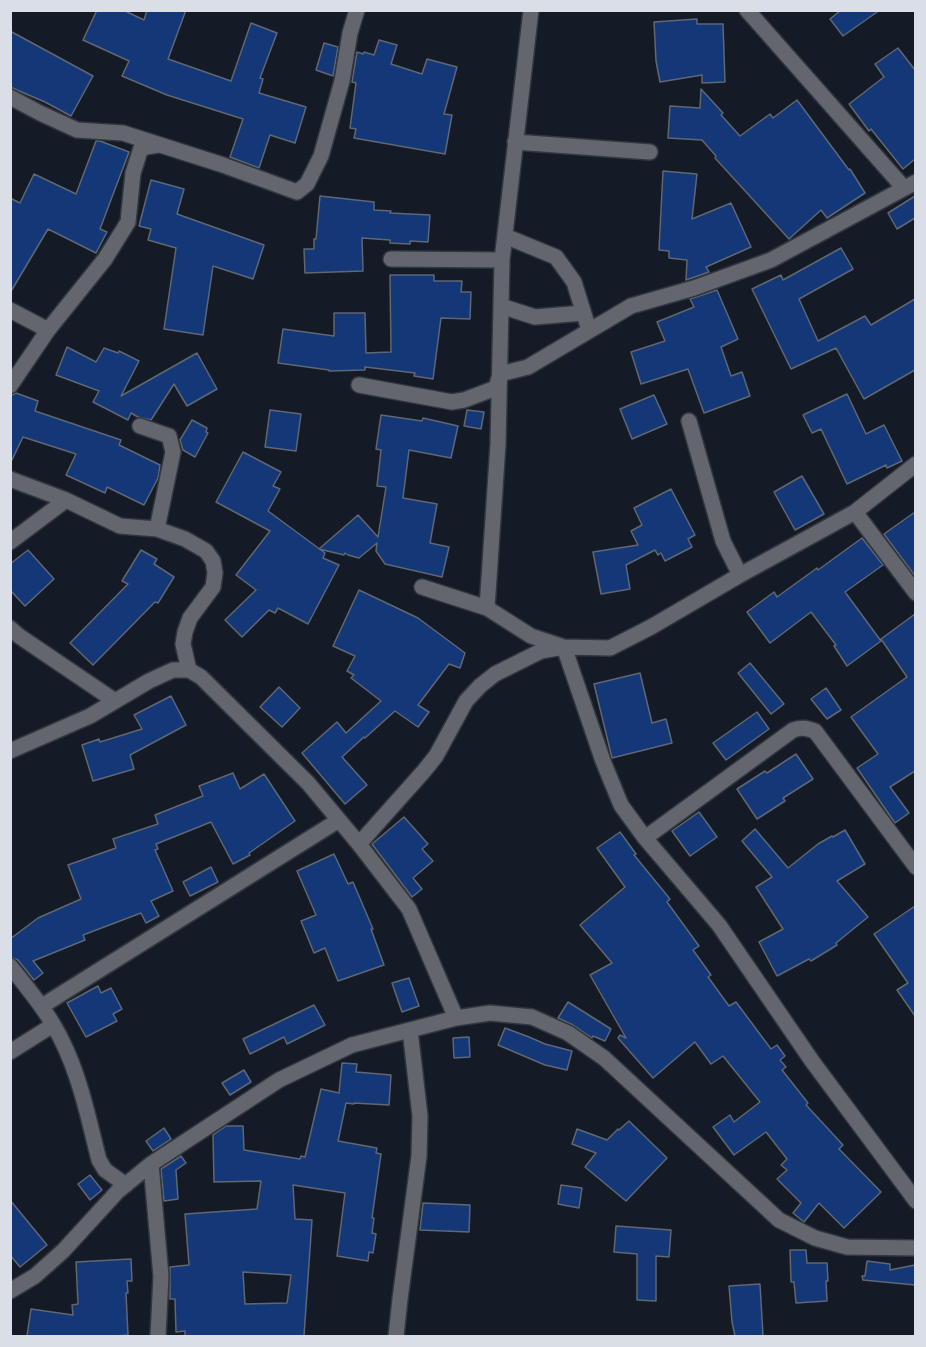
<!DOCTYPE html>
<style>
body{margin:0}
#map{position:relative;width:926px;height:1347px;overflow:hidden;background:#151b26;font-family:"DM Sans",sans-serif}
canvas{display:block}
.frame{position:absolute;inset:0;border:12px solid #dadee6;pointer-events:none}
</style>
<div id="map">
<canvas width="926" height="1347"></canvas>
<div class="frame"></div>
</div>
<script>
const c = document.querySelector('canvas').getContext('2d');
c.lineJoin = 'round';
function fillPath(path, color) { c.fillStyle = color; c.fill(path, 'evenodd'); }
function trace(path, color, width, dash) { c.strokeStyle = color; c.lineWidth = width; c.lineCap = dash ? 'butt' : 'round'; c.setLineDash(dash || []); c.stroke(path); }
const building = new Path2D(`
 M97,10h26l21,10 3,-10h39l-18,49 63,22 20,-58 26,10 -17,45 3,1 -4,14 47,14 -11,36 -25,-8 -11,33 -29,-11 13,-38 -76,-24 -45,-19 7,-15 -46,-21z
 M841,10h39l-37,26 -13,-17z
 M697,19v5h26l2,58 -23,1v-8l-42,7 -4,-21 -2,-39z
 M10,31l83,45 -22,40 -26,-14 -35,-15z
 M379,40l18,5 -6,19 31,10 5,-15 30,8 -13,47 8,1 -7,39 -91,-16 2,-9 -6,-1 6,-45 -4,-1 5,-30 6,2 1,-2 10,3z
 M324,43l14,4 -5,29 -17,-6z
 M898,48l17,22v89l-12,10 -32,-40 -2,2 -20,-27 35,-27 -9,-13z
 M701,89l22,24 -2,2 19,21 30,-22 3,4 24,-18 52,70 1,-1 15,24 -38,25 -6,-8 -32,29 -74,-81 1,-2 -14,-16 -34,-2 2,-32 30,2z
 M96,141h4l29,11 -29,77 7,3 -11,21 -48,-24 -38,64v-95l10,5 14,-29 42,20z
 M663,171l34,3 -5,45 39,-16 20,44 -45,20 3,5 -23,8 1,-20 -18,-2v-7l-10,-1z
 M151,180l33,9 -7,25 87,31 -11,34 -40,-13 -10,69 -39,-6 12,-81 -28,-8 3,-11 -12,-3z
 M320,196l54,6v8l17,1 -1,2 40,2 -2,27 -18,-1v3l-20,-1v-3l-28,-2 1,33 -58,2 -1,-24h10v-10h2z
 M915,196v22l-18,11 -9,-16z
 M841,248l12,21 -54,30 19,42 47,-25 6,9 44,-26v71l-51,29 -28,-51 -45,21 -39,-80 29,-14 2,5z
 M390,275h44v6h28l-1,11h10l-1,27 -29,-1 -8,61 -19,-3 1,-3 -50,-6v3l-36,1v-1l-51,-7 5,-34 51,7v-23h31l1,40 25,-1z
 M717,290l21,49 -17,8 10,29 11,-4 8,24 -46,17 -16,-44 -47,15 -10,-32 34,-11 -8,-19 37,-15 -4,-8z
 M67,347l29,15 8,-14 14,5 1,-2 20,10 -18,35 76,-43 20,36 -30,17 -13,-22 -23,36 -13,-3 -7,-4 -3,7 -35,-18 6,-11 -43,-16z
 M16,393l22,8 -3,10 86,29 -2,5 41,20 -2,13 -14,27 -37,-18 -2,6 -39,-18 10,-21 -53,-17 -13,27v-68z
 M847,394l19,40 18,-9 18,36 -15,7 -1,-3 -39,19 -26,-55 -9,4 -9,-18z
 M654,395l13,29 -35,15 -12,-30z
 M270,410l31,4 -5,37 -31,-4z
 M467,410l17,2 -3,17 -17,-3z
 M381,415l41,6 1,-3 35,8 -7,32 -42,-8 -6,48 34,6 -7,39 19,4 -7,30 -57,-13 -9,-13 1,-8 -18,15 -11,-3 -3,-2 -1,2 -25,-6 39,-34 20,22 8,-50 -9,-1 4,-36 -5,-1z
 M192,420l15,8 -1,4 2,1 -13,24 -12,-7 -3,-10z
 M243,452l38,20 -8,14 7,3 -12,22 57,42 -2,5 16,7 -31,59 -30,-16 -3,5 -6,-3 -27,27 -17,-17 31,-30 -20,-15 34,-44 -54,-29z
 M802,476l22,38 -29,16 -21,-38z
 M671,489l24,46 -7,4 4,8 -27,14 -4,-8 -3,2 -3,-5 -29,15 4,24 -29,5 -8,-42 45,-7 -7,-14 11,-6 -8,-17z
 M915,512v64l-31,-42z
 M862,538l21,27 -38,27 36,49 -34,25 -13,-20 2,-1 -25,-33 -41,31 -23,-31 27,-20 3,5 40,-29 1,2z
 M28,550l26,29 -29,27 -15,-16v-26z
 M141,550l16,9 -3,5 20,13 -16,26 -3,-1 -62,63 -23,-22 58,-59 -6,-3z
 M359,590l59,28 47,35 -5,15 -11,-4 -31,41 11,7 -11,15 -23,-16 -30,27 -1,-1 -22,20 25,28 -22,19 -43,-51 35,-31 9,11 35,-32 -30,-23 3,-3 -7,-4 8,-15 -22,-10z
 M915,614v157l-25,16 19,26 -14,10 -38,-55 21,-14 -27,-37 56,-40 -26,-38z
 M750,663l34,41 -13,10 -33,-41z
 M640,673l12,50 14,-4 6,24 -60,15 -18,-74z
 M279,687l21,21 -18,19 -22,-20z
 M826,688l15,22 -14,9 -16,-20z
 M171,696l15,29 -56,30 4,14 -41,12 -11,-36 17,-6 1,3 42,-13 -8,-14z
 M757,712l12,17 -43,31 -13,-17z
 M796,754l17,25 -30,19 2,3 -28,18 -20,-30 28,-18 2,2z
 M233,773l7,16 24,-15 31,47 -46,32 1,2 -17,9 -22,-42 -55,22 2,5 -3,1 18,41 -22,10 8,15 -13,7 -5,-10 -58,22 2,5 -52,21 10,12 -9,7 -16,-20 -8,-3v-18l28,-21 43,-19 -13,-34 48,-17 -3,-9 45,-15 -3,-9 48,-19 -4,-10z
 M699,812l18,25 -27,19 -18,-25z
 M404,817l24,27 -6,5 11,12 -20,17 9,11 -10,8 -40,-53z
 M755,829l33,39 30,-24 14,-8 1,1 12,-7 20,34 -28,17 31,36 -32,26 1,2 -26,16 -2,-2 -32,17 -18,-34 24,-13 -27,-42 16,-10 -30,-36z
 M620,832l16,22 -2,1 36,44 -3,3 32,44 -6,4 18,25 -3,2 21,29 7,-4 35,47 6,-4 8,11 -5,4 6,7 -4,3 26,33 -2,2 37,40 -4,4 42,43 -37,36 -25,-25 -15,19 -11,-9 8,-10 -24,-24 10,-9 -6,-5 6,-6 -21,-27 -32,23 -21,-28 17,-12 4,7 26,-20 -37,-46 -12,8 -16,-22 -42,36 -35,-40 2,-3 6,3 -36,-63 22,-12 -32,-38 45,-38 -28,-39z
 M334,854l14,30 5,-2 20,47h-2l13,36 -46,16 -13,-33 -11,5 -13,-32 15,-6 -19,-44z
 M211,867l7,15 -28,14 -7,-14z
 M915,906v110l-18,-26 11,-7 -34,-49z
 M409,978l10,28 -17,6 -10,-29z
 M98,986l3,7 10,-5 11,21 -9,5 4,7 -31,16 -19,-34z
 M568,1002l43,27 -6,12 -12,-5 -1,2 -19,-13 -15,-7z
 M314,1005l11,20 -38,19 -3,-7 -34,17 -7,-15z
 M505,1028l24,9 16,7 27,7 -5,19 -22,-5 -47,-20z
 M469,1037l1,20 -16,1 -1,-20z
 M342,1063l15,1 -1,8 35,3 -2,30 -35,-2v1l-8,-1 -8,38 39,7 -1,5 5,1 -9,64h2l-2,15 4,1 -3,19 -4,-1 -1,9 -31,-5 8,-63 -52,-8 2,34 17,1 -8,116h-119v-5l-9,1 -1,-33h-5v-32l19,-2 -4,-51 72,-5 4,-28 -47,1 -1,-47 13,-9h17l1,24 56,9 1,-3 4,1 16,-68 18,4zM243,1272l48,3 -4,28 -42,1z
 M244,1070l7,12 -21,13 -8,-12z
 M629,1121l38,37 -41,43 -41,-34 11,-14 -24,-9 5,-15 30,11 11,-11 1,1z
 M164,1128l7,11 -18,12 -7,-10z
 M181,1156l5,7 -10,7 2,29 -14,2 -3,-32z
 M90,1175l12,15 -12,10 -12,-16z
 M561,1185l21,3 -3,20 -21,-4z
 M10,1200l37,45 -27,22 -10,-12z
 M423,1203l47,2 -1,27 -49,-2z
 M616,1226l55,4 -2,27 -13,-1v45l-19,-1v-46l-23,-2z
 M790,1250h16l1,13h20l1,18h-2l1,20 -31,2 -2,-21h-3z
 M131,1259l1,22h-5l1,12h-2l2,42 -11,1h-90l4,-27 42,6 -1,-10 6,-1 -2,-42z
 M867,1261l23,3v6l25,-5v20l-52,-5 -1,-4h3z
 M760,1284l3,52h-28l-3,-14 -3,-36z`);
const minor = new Path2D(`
 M747,10l157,178
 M10,97l30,16 37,17 46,3 100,32 74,27 10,-8 14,-28 21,-75 8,-48 7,-23
 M515,142l135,10
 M505,236l51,21 18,25 15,48
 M391,259l111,1
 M501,306l34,11 48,-4
 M10,310l38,20
 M359,385l93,17 12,-2 32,-12 4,-14 28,-7 103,-61 63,-18 77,-28 145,-78
 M10,386l38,-56 57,-71 23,-37 5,-49 8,-25 17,-3
 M689,421l34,120 17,34
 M140,426l29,10 4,16 -16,77
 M10,479l56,21 54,26 37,3 28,10 21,12 7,10 2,12 -2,14 -23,31 -5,14 -2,12 6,26
 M855,512l61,81
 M10,542l56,-42
 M422,587l65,21 44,28 30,10
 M487,608l11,-164 4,-184 29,-250
 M10,628l9,8 96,65
 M564,647l39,114 18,44 24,33 74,87 93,136 104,140
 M10,751l80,-35 59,-35 24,-11h16l12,7 107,106 51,61 50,65 47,109
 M645,838l148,-108c9,-3 13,-2 22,1l101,136
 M359,844l65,-73 12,-15 30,-55 14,-15 15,-12 46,-23 23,-4 46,1 41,-21 89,-52 115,-63 61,-48
 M10,966c20,25 40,49 53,77 18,37 26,78 36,117l6,10 21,15
 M42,1006l297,-186
 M10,1052l43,-27
 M151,1164l10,112 -3,60
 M10,1291l25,-15 28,-25 55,-60 33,-27 128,-84 73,-35 104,-27 34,-5 42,4 36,16 36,25 175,162 36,18 32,9 69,1
 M396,1336l4,-37 19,-143 1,-40 -10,-86`);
fillPath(building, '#133777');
trace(building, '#5f6774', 1.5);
trace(minor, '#313641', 18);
trace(minor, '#63666d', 15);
</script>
